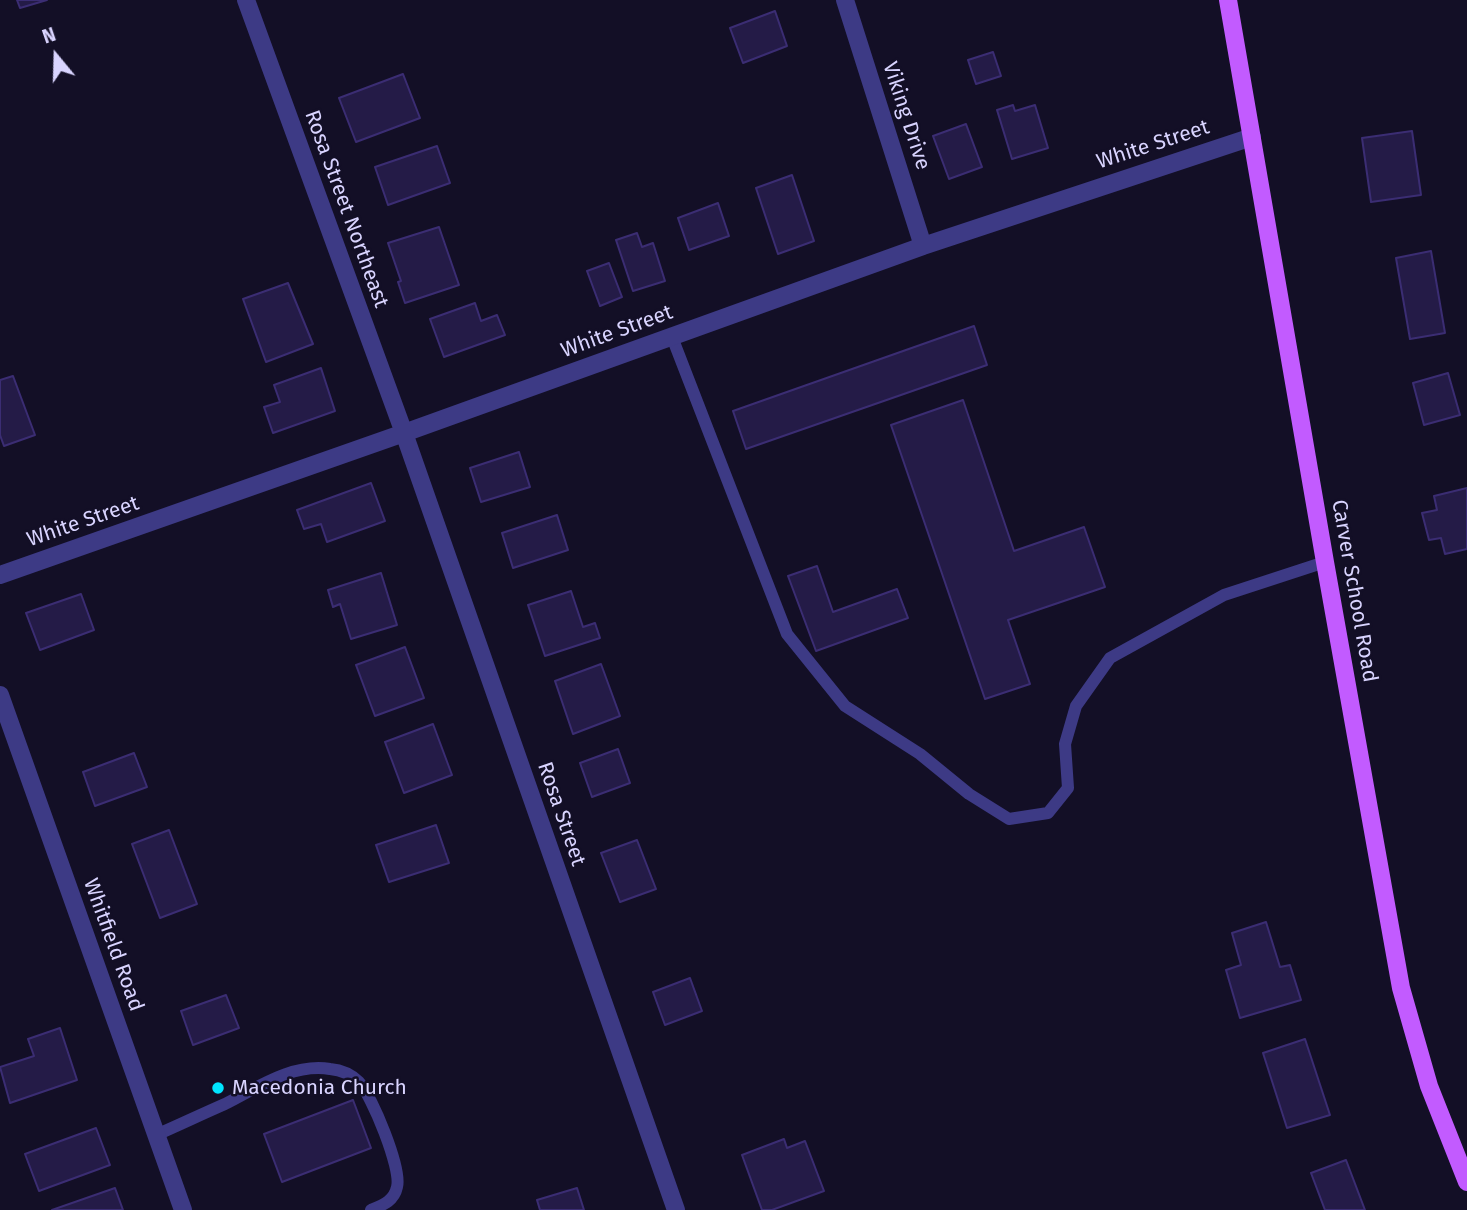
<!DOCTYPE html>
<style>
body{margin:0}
#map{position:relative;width:1467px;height:1210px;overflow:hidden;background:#130f26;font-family:"Fira Sans",sans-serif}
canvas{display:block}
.north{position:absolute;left:21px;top:21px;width:70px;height:70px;-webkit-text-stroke:5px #130f26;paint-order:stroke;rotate:341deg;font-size:19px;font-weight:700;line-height:28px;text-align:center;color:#d9d4ff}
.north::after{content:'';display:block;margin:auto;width:24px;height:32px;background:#d9d4ff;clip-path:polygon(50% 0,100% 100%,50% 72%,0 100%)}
</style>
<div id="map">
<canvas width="1467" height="1210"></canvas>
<div class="north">N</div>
</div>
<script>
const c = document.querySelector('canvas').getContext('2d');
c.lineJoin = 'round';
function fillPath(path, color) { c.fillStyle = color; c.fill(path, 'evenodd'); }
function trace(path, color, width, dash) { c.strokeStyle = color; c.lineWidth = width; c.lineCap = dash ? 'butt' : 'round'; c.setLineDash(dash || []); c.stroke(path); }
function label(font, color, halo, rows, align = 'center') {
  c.font = font + ' "Fira Sans",sans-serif'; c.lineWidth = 5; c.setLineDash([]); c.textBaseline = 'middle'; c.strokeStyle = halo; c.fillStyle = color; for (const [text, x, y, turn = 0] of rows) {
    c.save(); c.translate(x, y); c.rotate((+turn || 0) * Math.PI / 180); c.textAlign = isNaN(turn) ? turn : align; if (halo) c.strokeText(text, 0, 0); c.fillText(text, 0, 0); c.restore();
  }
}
const building = new Path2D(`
 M17,0h30l-27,8z
 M775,11l12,35 -44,17 -13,-35z
 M993,52l8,24 -25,8 -8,-24z
 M403,74l17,44 -64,24 -17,-44z
 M1013,105l2,6 20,-6 13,43 -36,11 -15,-49z
 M966,124l16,43 -33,12 -16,-43z
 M1412,131l9,64 -50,7 -9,-64z
 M437,146l13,37 -62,22 -13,-38z
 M792,175l22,66 -36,13 -22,-66z
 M718,203l11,33 -40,14 -11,-32z
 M439,227l20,58 -54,18 -7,-21 3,-1 -13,-38z
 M637,233l5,14 11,-4 12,38 -32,10 -17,-51z
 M1431,251l14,82 -35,6 -14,-81z
 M609,263l13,34 -22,9 -13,-35z
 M288,283l25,61 -47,18 -23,-63z
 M475,303l6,18 16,-6 8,20 -61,22 -14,-38z
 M974,326l13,39 -241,84 -13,-38z
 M321,368l14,43 -62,22 -9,-26 16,-5 -6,-17z
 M1448,373l12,42 -36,10 -11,-42z
 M13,376l22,59 -31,11 -4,-11v-55z
 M963,400l51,151 70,-24 21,60 -97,33 22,64 -45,15 -94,-274z
 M519,452l11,35 -49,15 -11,-34z
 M371,483l14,38 -58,21 -6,-18 -17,5 -7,-19z
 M1467,488v61l-22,5 -4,-16 -12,2 -7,-27 15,-3 -3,-14z
 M557,515l11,35 -55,18 -11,-35z
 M817,566l16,46 64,-23 11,29 -92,33 -28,-75z
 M381,573l16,52 -46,14 -11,-35 -7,3 -5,-17z
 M571,591l12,36 12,-4 5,15 -55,18 -17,-51z
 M81,594l13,36 -54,20 -14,-37z
 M405,647l19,51 -49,18 -19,-51z
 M601,664l19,52 -47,18 -18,-53z
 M433,724l19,51 -48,18 -19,-51z
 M618,749l12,34 -38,14 -12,-34z
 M134,753l13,34 -52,19 -12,-34z
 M436,825l13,38 -60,19 -13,-37z
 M169,830l28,74 -37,14 -28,-74z
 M637,840l19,49 -36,13 -19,-49z
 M1266,922l14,45 10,-2 11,35 -61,18 -14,-48 15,-5 -9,-32z
 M690,978l12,33 -37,14 -12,-33z
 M226,995l13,33 -46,17 -12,-34z
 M60,1028l17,52 -67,23 -10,-36 34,-11 -6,-17z
 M1305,1039l25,76 -43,13 -24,-75z
 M353,1100l18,48 -89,34 -18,-48z
 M96,1128l14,37 -71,26 -14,-37z
 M784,1139l3,9 18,-7 19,50 -52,19h-10l-20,-55z
 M1346,1160l19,50h-40l-14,-37z
 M115,1188l8,22h-71z
 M577,1188l7,22h-44l-3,-10z`);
const service = new Path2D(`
 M672,337l115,297 58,72 75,48 49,40 40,25 39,-6 20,-25 -3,-44 11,-38 34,-48 114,-63 101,-33
 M156,1135c23,-10 46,-21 69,-31 32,-16 67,-41 105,-35 11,1 21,5 29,13 13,14 43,87 38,105 -3,14 -14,18 -26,23`);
const minor = new Path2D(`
 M246,0l158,433 272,777
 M845,0l78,246
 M0,575l404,-142 519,-187 329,-109
 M0,695l183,515`);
const primary = new Path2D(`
 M1228,0l97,562 76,426 28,98 38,96`);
const markers = [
 [218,1088,7,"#00e5ff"]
];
const streetNames = [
 ["Viking Drive",906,116,72],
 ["White Street",1153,145,-18],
 ["Rosa Street Northeast",346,209,70],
 ["White Street",617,332,-20],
 ["White Street",83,522,-19],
 ["Carver School Road",1354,591,80],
 ["Rosa Street",561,814,71],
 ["Whitfield Road",113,945,70]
];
const poiNames = [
 ["Macedonia Church",232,1088]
];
fillPath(building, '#241b47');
trace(building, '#3b2d73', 2);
trace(service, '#3d3a85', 12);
trace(minor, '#3d3a85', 18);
trace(primary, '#c25bff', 18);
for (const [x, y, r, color] of markers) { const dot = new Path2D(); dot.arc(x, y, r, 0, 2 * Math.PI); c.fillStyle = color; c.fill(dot); trace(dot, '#130f26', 2.5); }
label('21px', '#d9d4ff', '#130f26', streetNames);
label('21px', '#d9d4ff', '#130f26', poiNames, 'left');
</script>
